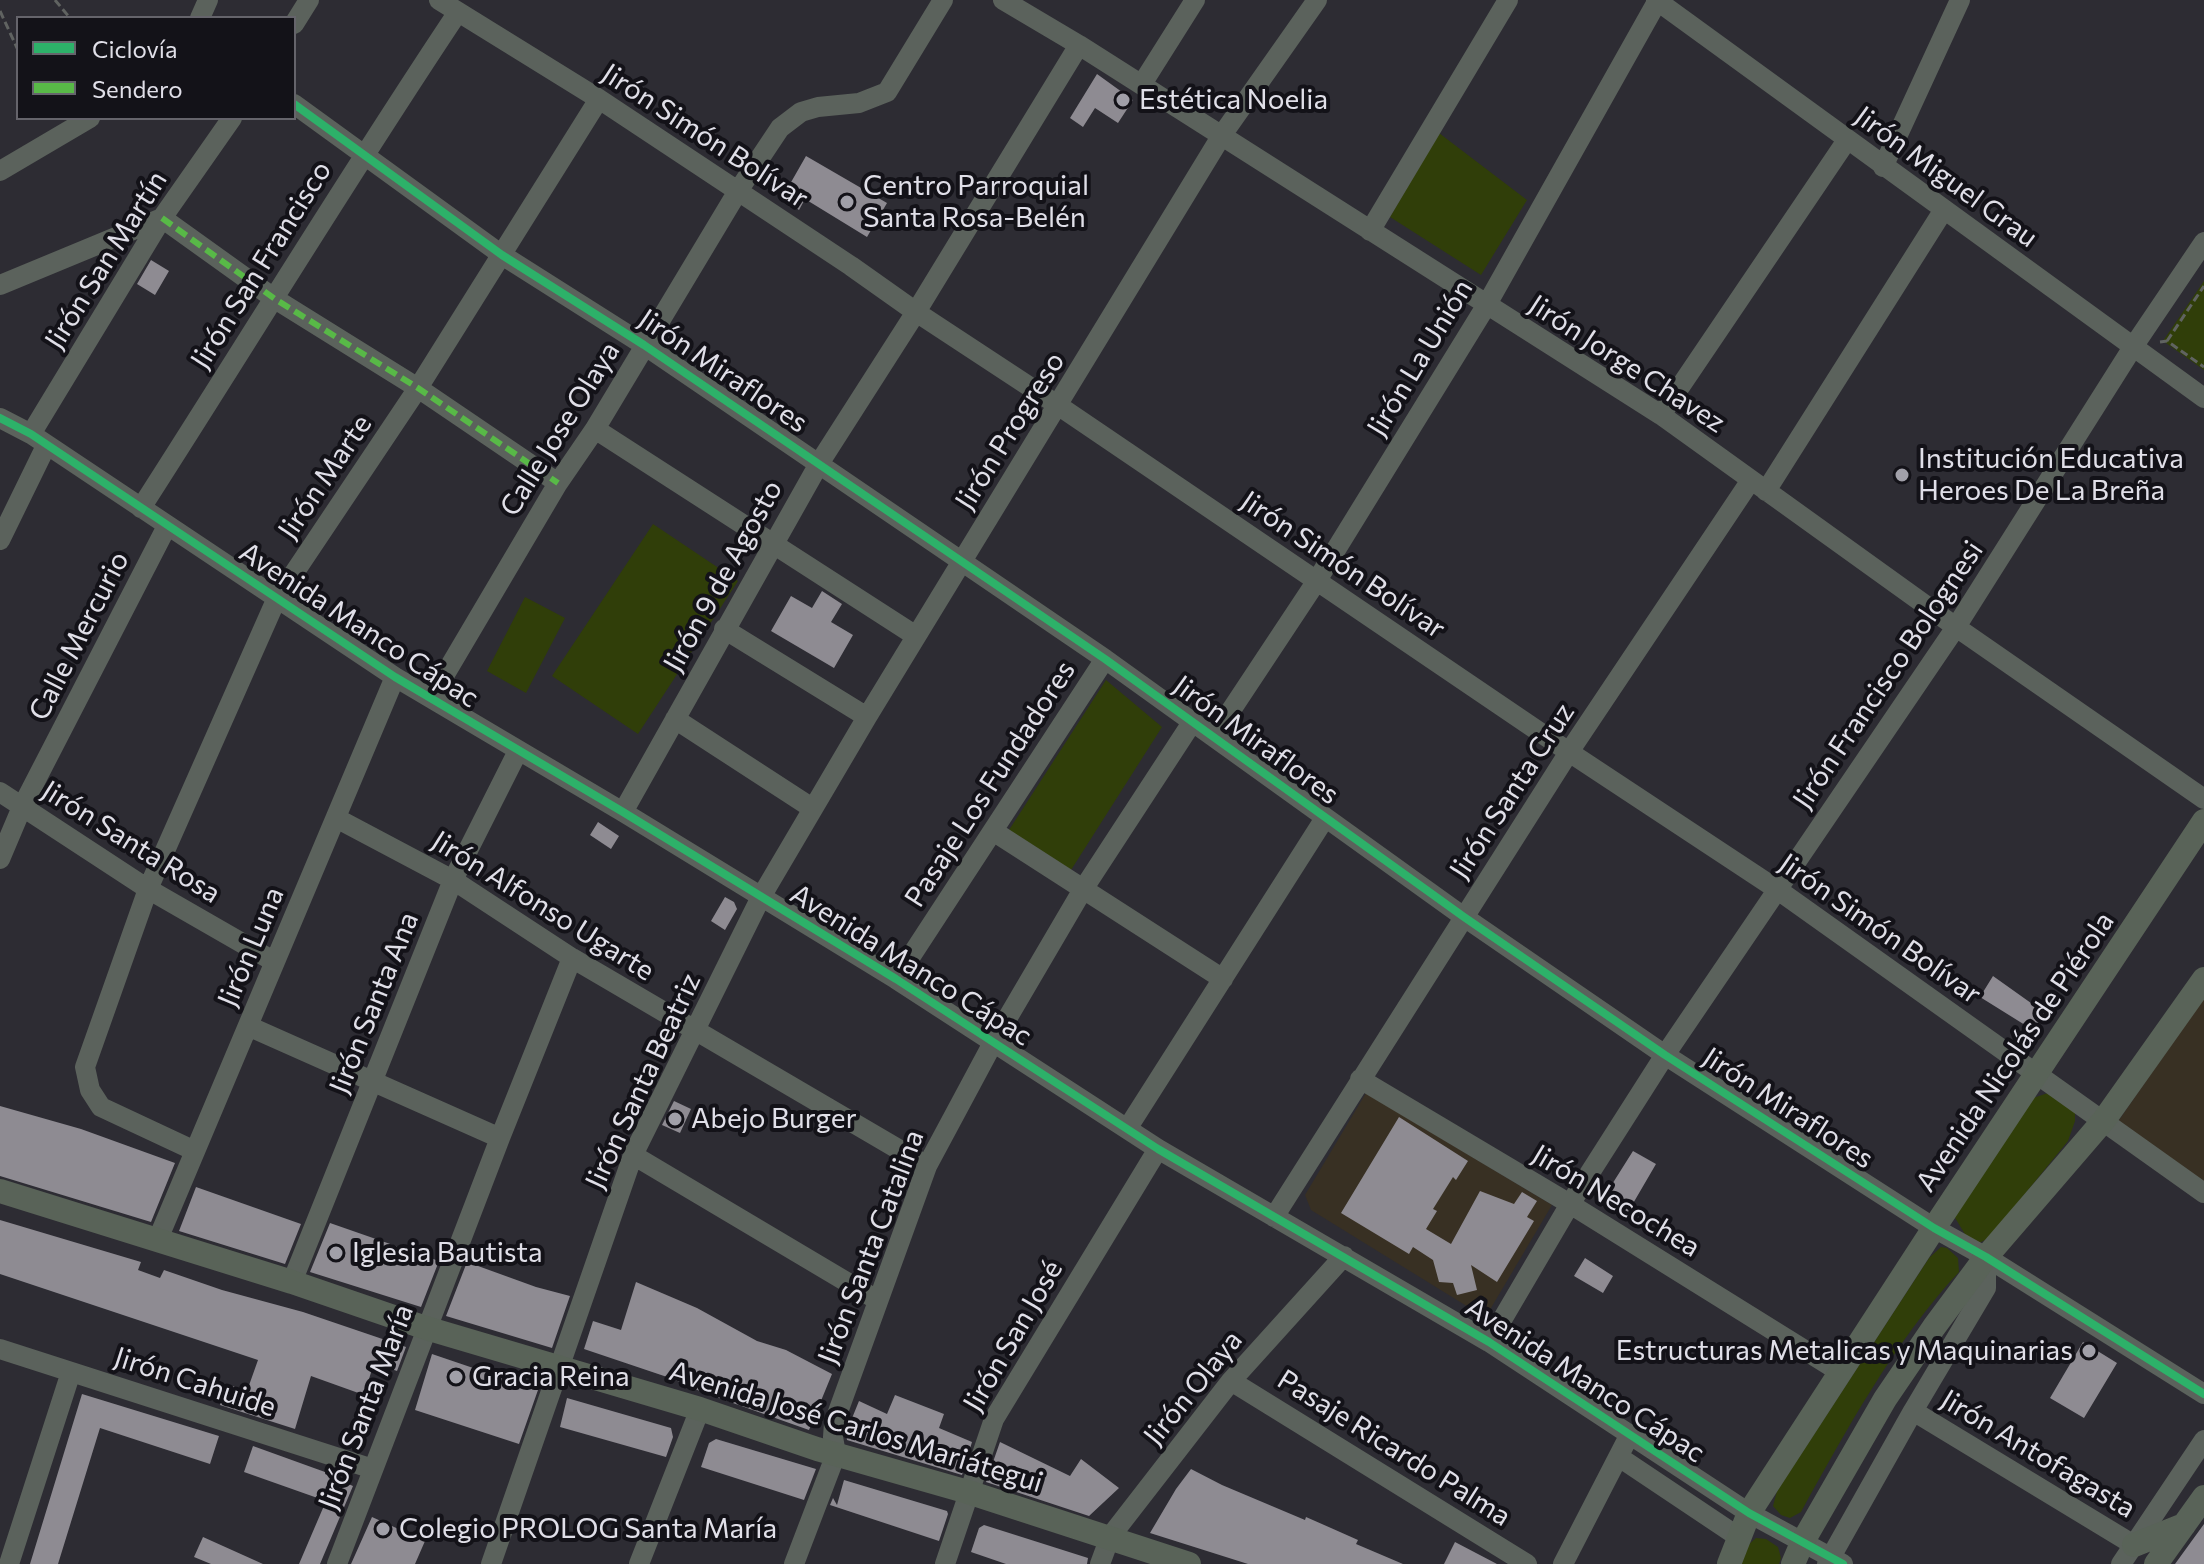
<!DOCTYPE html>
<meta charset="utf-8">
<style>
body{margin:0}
#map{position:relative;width:2204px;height:1564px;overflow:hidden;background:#2d2c33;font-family:Commissioner,sans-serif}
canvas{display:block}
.legend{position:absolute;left:16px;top:16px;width:280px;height:104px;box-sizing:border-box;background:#131218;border:2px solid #65646b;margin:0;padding:10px 14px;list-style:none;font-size:24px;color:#e0dfe8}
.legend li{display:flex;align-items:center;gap:16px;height:40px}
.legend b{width:40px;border:2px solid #65646b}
</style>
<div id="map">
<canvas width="2204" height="1564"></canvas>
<ul class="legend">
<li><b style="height:10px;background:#2db169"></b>Ciclovía</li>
<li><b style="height:10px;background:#58b947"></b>Sendero</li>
</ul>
</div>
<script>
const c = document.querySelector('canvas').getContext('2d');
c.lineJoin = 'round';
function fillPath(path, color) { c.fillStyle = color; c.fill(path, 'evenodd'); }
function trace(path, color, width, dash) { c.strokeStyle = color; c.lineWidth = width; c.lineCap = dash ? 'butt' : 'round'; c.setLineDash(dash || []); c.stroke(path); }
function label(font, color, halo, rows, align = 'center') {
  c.font = font + ' Commissioner,sans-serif'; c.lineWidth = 8; c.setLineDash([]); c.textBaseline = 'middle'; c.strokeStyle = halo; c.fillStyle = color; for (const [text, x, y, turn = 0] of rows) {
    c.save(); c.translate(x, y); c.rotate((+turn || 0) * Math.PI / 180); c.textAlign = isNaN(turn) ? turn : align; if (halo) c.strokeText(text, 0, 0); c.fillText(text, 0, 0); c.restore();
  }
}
const commercial = new Path2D(`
 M2204,997v199l-96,-60z
 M1366,1093l186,112 -64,108h-10l-167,-103 -6,-15z`);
const green = new Path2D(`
 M1439,133l88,67 -46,75 -91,-58z
 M2204,281v89l-41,-29z
 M653,524l85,57 -100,153 -86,-58z
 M525,597l40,21 -39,75 -39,-22z
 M1106,680l56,47 -91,143 -62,-40z
 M2048,1093l27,19v9l-7,20 -79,97 -10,5 -13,-7 -12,-20 79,-118z
 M1941,1247l6,1 11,10 1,14c-63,67 -114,160 -158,240l-11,6 -9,-3 -8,-9 4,-15 152,-233z
 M1756,1538l10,1 12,8 3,11 -2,6h-40l8,-18z`);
const building = new Path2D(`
 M1097,74l36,26 -15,23 -23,-15 -12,19 -13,-9z
 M806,156l81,47 -20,34 -62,-38 -6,11 -17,-12z
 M151,260l18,11 -14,24 -18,-11z
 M822,591l20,13 -11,18 22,13 -19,33 -63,-37 20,-35 21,12z
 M598,822l21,14 -8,13 -21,-14z
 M725,897l9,5 3,7 -12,21 -14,-9z
 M1993,976l52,37 -12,17 -53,-33z
 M674,1101l17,8 -11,24 -18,-8z
 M0,1106l81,23 94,34 -24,59 -151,-46z
 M1399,1117l69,44 -12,19 -3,-3 -20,32 4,2 -11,18 25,15 29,-53 34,13 8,-12 15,9 -10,16 7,4 -37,61 -26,-17 6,25 -20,5 -4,-12 -14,-1 -6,-22 -20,-13 -4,7 -68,-41z
 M1633,1151l23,13 -28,48 -24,-15z
 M196,1187l105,37 -16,40 -106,-33z
 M0,1220l141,42 -3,8 22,8 4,-8 58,20 81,22 103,35 -9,24 -23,-8 -10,32 -53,-19 -16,53 -75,-24 6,-21 21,7 11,-31 -258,-86z
 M330,1223l109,38 -18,46 -111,-35z
 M1585,1258l28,18 -10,17 -29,-17z
 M467,1262l69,25 34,9 -18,52 -106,-32z
 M636,1282l61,26 60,33 29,9 46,24 -23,56 -107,-38 -29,-13 -89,-30 9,-28 28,9z
 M2083,1342l34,21 -33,55 -34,-20z
 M432,1354l106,36 -19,54 -104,-34z
 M82,1394l137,42 -9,28 -110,-36 -42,136h-28z
 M895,1395l49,19 -5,14 33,14 -10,33 -115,-35 -1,-7 13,-32 28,13z
 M567,1398l104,30 2,9 -7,20 -106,-30z
 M716,1439l100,30 -12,31 -103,-33 8,-24z
 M1000,1442l70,34 11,-17 38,29 -30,28 -103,-34z
 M253,1446l72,26v2l28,12 -33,78h-21l27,-63 -82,-29z
 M1191,1469l31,16 83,35 1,-3 25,11 27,12 -2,4 47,20h-155l-98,-31 26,-44z
 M844,1480l103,31 1,3 -9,27 -109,-36 3,-7 4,7z
 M372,1517l53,24 -10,23h-64z
 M2204,1524v40h-29z
 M984,1525l104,33 -1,6h-81l-35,-12 8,-24z
 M203,1537l60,27h-52l-17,-7z
 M1455,1542l42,22h-53z`);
const path = new Path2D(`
 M55,0l15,18
 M0,11l18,39
 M2167,341l37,-55
 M2160,342l7,-1 37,26`);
const minor = new Path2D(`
 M439,0l160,99 252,167 65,46 143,94 510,346 209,138 426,303
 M1003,0l76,45 582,370 295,212 248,172
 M1656,0l548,398
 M200,18l8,-18
 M294,24l15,-24
 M1142,84l53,-84
 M294,104l208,151 142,90 461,314 359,258 201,138 269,173 52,29 218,137
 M1883,167l77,-167
 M0,171l90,-53
 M1370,231l138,-231
 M0,285l162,-67 113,81 143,89 140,95
 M1661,415l186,-275
 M0,418l31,16 364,243 228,135 273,167 262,170 331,193 260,171 94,51
 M595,429l321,207
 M31,434l131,-216 70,-100
 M1766,491l177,-280
 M141,508c106,-165 208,-333 317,-496
 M0,540l46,-94
 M724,629l143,88
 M431,698l127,-215 37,-54 143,-238 42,-63 21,-16 17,-5 41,-4 28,-11 56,-92
 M675,719l137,89
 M1214,736l102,-154 170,-276 172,-306
 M0,792l148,97 127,73
 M623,812l197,-350 96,-150 163,-267
 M336,818l117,62 119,78 355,208
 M993,831l230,148
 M0,859l22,-52 145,-281
 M896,979l209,-320
 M248,1026l252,112
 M1360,1079l210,125 270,168
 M1127,1129l198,-311
 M195,1151l-94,-44 -11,-17 -5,-23 63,-178 128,-289 142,-212 181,-289
 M633,1155l244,145
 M1274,1217l295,-465 182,-272
 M158,1239l237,-562
 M292,1282l161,-402 65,-129
 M1489,1342l81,-138 95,-149 291,-428 177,-280 71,-105
 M0,1349l373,120
 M1231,1381l296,183
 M1913,1411l221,134
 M1619,1457l121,81
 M9,1564l62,-192
 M337,1564l163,-426 72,-180
 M491,1564l142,-409 128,-258 106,-180 355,-582 95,-135
 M639,1564l61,-155
 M794,1564l42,-110 -3,-17 1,-14 93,-257 67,-125 88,-150 111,-170
 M945,1564l49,-145 164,-270
 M1100,1564l10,-27 121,-156 113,-125
 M1563,1564l67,-130
 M1827,1564l86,-153 73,-123v-31
 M2121,1564l83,-124`);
const major = new Path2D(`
 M0,1191l292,91 134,46 274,81 117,40 151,43 221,72
 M2134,1545l50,-20
 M1729,1564l20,-51 185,-285 270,-407
 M1793,1564l9,-21 83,-144 49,-72 52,-70 118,-137 100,-141
 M2156,1564l48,-67`);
const quiet = new Path2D(`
 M162,218l113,81 143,89 140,95`);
const cycleway = new Path2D(`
 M294,104l208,151 142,90 461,314 359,258 201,138 269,173 52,29 218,137
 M0,418l31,16 364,243 228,135 273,167 262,170 331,193 260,171 94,51`);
const markers = [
 [1123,100,8,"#a1a0a9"],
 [847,202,8,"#a1a0a9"],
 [1902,475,8,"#a1a0a9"],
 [675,1119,8,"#a1a0a9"],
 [336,1253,8,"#a1a0a9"],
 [2089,1351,8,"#a1a0a9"],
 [456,1377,8,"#a1a0a9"],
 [383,1529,8,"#a1a0a9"]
];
const poiNames = [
 ["Estética Noelia",1139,100],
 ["Centro Parroquial",863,186],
 ["Santa Rosa-Belén",863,218],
 ["Institución Educativa",1918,459],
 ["Heroes De La Breña",1918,491],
 ["Abejo Burger",691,1119],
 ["Iglesia Bautista",352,1253],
 ["Estructuras Metalicas y Maquinarias",2073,1351,"right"],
 ["Gracia Reina",472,1377],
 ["Colegio PROLOG Santa María",399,1529]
];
const streetNames = [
 ["Jirón Simón Bolívar",705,136,33],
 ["Jirón Miguel Grau",1946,177,36],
 ["Jirón San Martín",106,260,-58],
 ["Jirón San Francisco",261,265,-58],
 ["Jirón La Unión",1420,358,-59],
 ["Jirón Jorge Chavez",1627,364,33],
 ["Jirón Miraflores",723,371,34],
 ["Calle Jose Olaya",560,429,-58],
 ["Jirón Progreso",1010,431,-58],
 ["Jirón Marte",325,477,-56],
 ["Jirón Simón Bolívar",1343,565,34],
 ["Jirón 9 de Agosto",723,576,-61],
 ["Avenida Manco Cápac",359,625,33],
 ["Calle Mercurio",79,636,-63],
 ["Jirón Francisco Bolognesi",1888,675,-56],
 ["Jirón Miraflores",1256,740,36],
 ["Pasaje Los Fundadores",990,784,-57],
 ["Jirón Santa Cruz",1512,791,-57],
 ["Jirón Santa Rosa",131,842,32],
 ["Jirón Alfonso Ugarte",543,906,32],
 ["Jirón Simón Bolívar",1880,929,35],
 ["Jirón Luna",251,947,-67],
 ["Avenida Manco Cápac",911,965,32],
 ["Jirón Santa Ana",374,1003,-68],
 ["Avenida Nicolás de Piérola",2015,1052,-56],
 ["Jirón Santa Beatriz",643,1081,-65],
 ["Jirón Miraflores",1788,1108,33],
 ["Jirón Necochea",1616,1201,31],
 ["Jirón Santa Catalina",871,1247,-69],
 ["Jirón San José",1013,1336,-60],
 ["Avenida Manco Cápac",1585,1380,33],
 ["Jirón Cahuide",195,1382,18],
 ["Jirón Olaya",1193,1388,-51],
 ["Jirón Santa María",366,1407,-69],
 ["Avenida José Carlos Mariátegui",856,1427,17],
 ["Pasaje Ricardo Palma",1394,1448,32],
 ["Jirón Antofagasta",2038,1454,31]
];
fillPath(commercial, '#383023');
fillPath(green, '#303e09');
fillPath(building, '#8e8b92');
trace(path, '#606361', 3, [8, 4]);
trace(minor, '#5b625c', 20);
trace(major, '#596358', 24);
trace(quiet, '#58b947', 6, [12, 6]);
trace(cycleway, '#2db169', 8);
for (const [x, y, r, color] of markers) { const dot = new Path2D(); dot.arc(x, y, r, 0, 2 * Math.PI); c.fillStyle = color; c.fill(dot); trace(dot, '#131218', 3); }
label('28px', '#e0dfe8', '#131218', poiNames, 'left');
label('28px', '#e0dfe8', '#131218', streetNames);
</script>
